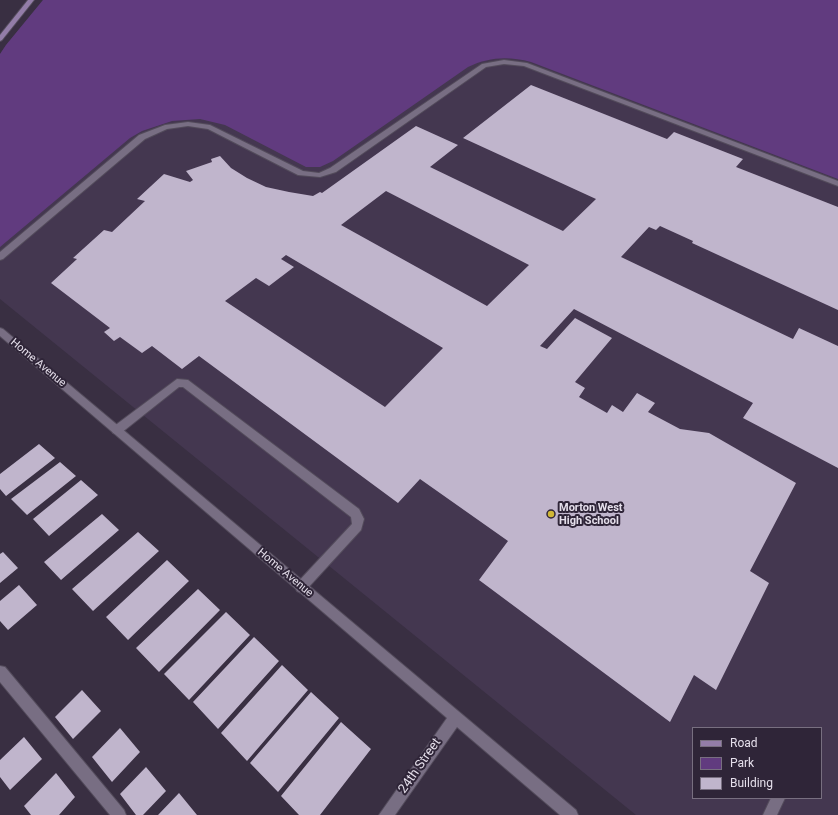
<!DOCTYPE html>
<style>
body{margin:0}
#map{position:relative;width:838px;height:815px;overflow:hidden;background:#392f42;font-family:Roboto,sans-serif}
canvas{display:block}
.legend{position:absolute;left:692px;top:727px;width:130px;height:72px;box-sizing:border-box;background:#2f2538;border:1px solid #786f80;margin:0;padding:5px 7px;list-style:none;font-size:12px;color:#e5dfeb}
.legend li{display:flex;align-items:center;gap:8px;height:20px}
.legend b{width:20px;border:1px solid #786f80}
</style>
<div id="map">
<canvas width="838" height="815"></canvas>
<ul class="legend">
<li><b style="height:5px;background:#937da8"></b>Road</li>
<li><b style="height:11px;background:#613b7f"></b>Park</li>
<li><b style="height:11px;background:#c0b5cc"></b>Building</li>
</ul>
</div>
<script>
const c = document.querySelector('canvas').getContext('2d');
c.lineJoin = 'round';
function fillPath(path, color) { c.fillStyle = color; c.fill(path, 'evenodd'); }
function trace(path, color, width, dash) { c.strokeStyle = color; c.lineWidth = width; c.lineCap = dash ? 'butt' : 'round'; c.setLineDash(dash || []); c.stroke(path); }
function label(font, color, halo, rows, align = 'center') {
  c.font = font + ' Roboto,sans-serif'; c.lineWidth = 4; c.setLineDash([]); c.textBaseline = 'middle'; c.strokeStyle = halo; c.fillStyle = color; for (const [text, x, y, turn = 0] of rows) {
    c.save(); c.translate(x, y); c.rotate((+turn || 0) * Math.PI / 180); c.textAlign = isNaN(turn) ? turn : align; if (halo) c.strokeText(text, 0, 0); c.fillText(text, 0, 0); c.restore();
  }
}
const built = new Path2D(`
 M43,0h795v815h-202l-636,-516v-245l6,-9zM693,728h128v70h-128z`);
const green = new Path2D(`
 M43,0h795v179l-307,-117c-23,-6 -42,-5 -63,5l-135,94 -13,6h-14l-81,-42 -25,-6 -28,2 -30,10 -12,7 -130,109v-193l6,-9z`);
const building = new Path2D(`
 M531,85l136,54 7,-7 69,27 -7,8 102,40v103l-146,-67 1,-2 -33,-15 -4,4 -7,-3 -28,30 172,82 6,-11 39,18v122l-95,-50 10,-15 -179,-94 -34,37 7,3 28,-31 37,20 -37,44 10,6 -6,9 28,16 5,-8 11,7 14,-19 18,10 -7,9 32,17 29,4 87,50 -46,88 19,12 -53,107 -22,-15 -24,47 -191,-142 29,-39 -88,-62 -22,24 -199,-147 -17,13 -30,-23 -10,7 -22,-16 -6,4 -10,-9 6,-4 -59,-45 26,-24 -4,-1 31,-28 8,2 33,-31 -8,-2 27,-25 26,8 3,-2 -7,-9 26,-9 -1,-3 9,-3 11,12 16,10 19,9 23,5 24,4 7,-4 2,1 94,-67 42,19 -28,22 133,64 33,-32 -133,-61zM386,191l143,74 -42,41 -146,-81zM286,255l157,93 -58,59 -160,-106 31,-23 13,8 25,-19 -13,-8z
 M39,444l16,14 -49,38 -6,-7v-15z
 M60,462l16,14 -49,39 -16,-16z
 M81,480l17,15 -49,41 -16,-17z
 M102,514l17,16 -58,50 -17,-18z
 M138,532l21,19 -66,60 -21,-22z
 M3,552l15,16 -18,15v-29z
 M167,560l22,21 -61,59 -22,-23z
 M19,585l18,20 -29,25 -8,-9v-20z
 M198,589l22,21 -61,62 -23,-24z
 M226,612l24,23 -61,65 -25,-26z
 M254,637l25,24 -61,68 -25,-27z
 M282,665l26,25 -61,71 -26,-28z
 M82,690l19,21 -28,28 -18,-22z
 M311,692l28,26 -61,74 -28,-29z
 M341,722l30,27 -51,66h-21l-18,-19z
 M120,728l20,24 -28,30 -20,-25z
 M24,737l18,22 -32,31 -10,-13v-17z
 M146,767l20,24 -23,24h-7l-16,-21z
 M56,773l19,24 -16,18h-28l-7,-9z
 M179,793l18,22h-39z`);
const lane = new Path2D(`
 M504,60l23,3 311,118v5l-314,-120 -20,-2 -18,3 -150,105 -16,5 -22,-2 -90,-46 -20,-3 -21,3 -22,10 -142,120 -3,1v-8l139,-117 26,-10 23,-3 22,3 93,46 16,2 11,-5 152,-104z
 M177,379l11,1 171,129 5,10 -3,11 -56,61 -4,2 -4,-2 -2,-4 2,-4 55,-59 -1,-7 -168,-130h-4l-58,46 -4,1 -4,-1 -1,-3 1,-3z
 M0,666l5,1 119,143 2,5h-16l-110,-133z
 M771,798h14l-8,17h-14z`);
const street = new Path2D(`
 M0,328l3,1 573,481 2,5h-18l-103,-88 -62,88h-16l68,-97 -447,-382z`);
const secondary = new Path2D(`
 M28,0h6l-32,40 -2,1v-6z`);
const markers = [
 [551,514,4,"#d0b736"]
];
const streetNames = [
 ["Home Avenue",38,363,40],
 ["Home Avenue",285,573,40]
];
const poiNames = [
 ["Morton West",559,508],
 ["High School",559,521]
];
const nearStreetnames = [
 ["24th Street",420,766,-55]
];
fillPath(built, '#443750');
fillPath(green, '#613b7f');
fillPath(building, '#c0b5cc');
trace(lane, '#534b5b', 2);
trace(street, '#534b5b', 2);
trace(secondary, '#534b5b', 2);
fillPath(lane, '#786e83');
fillPath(street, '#786e83');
fillPath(secondary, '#937da8');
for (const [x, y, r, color] of markers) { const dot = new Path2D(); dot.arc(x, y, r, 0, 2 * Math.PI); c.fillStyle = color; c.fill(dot); trace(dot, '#2f2538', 1.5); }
label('11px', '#e5dfeb', '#2f2538', streetNames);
label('bold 11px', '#e5dfeb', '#2f2538', poiNames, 'left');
label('13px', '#e5dfeb', '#2f2538', nearStreetnames);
</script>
